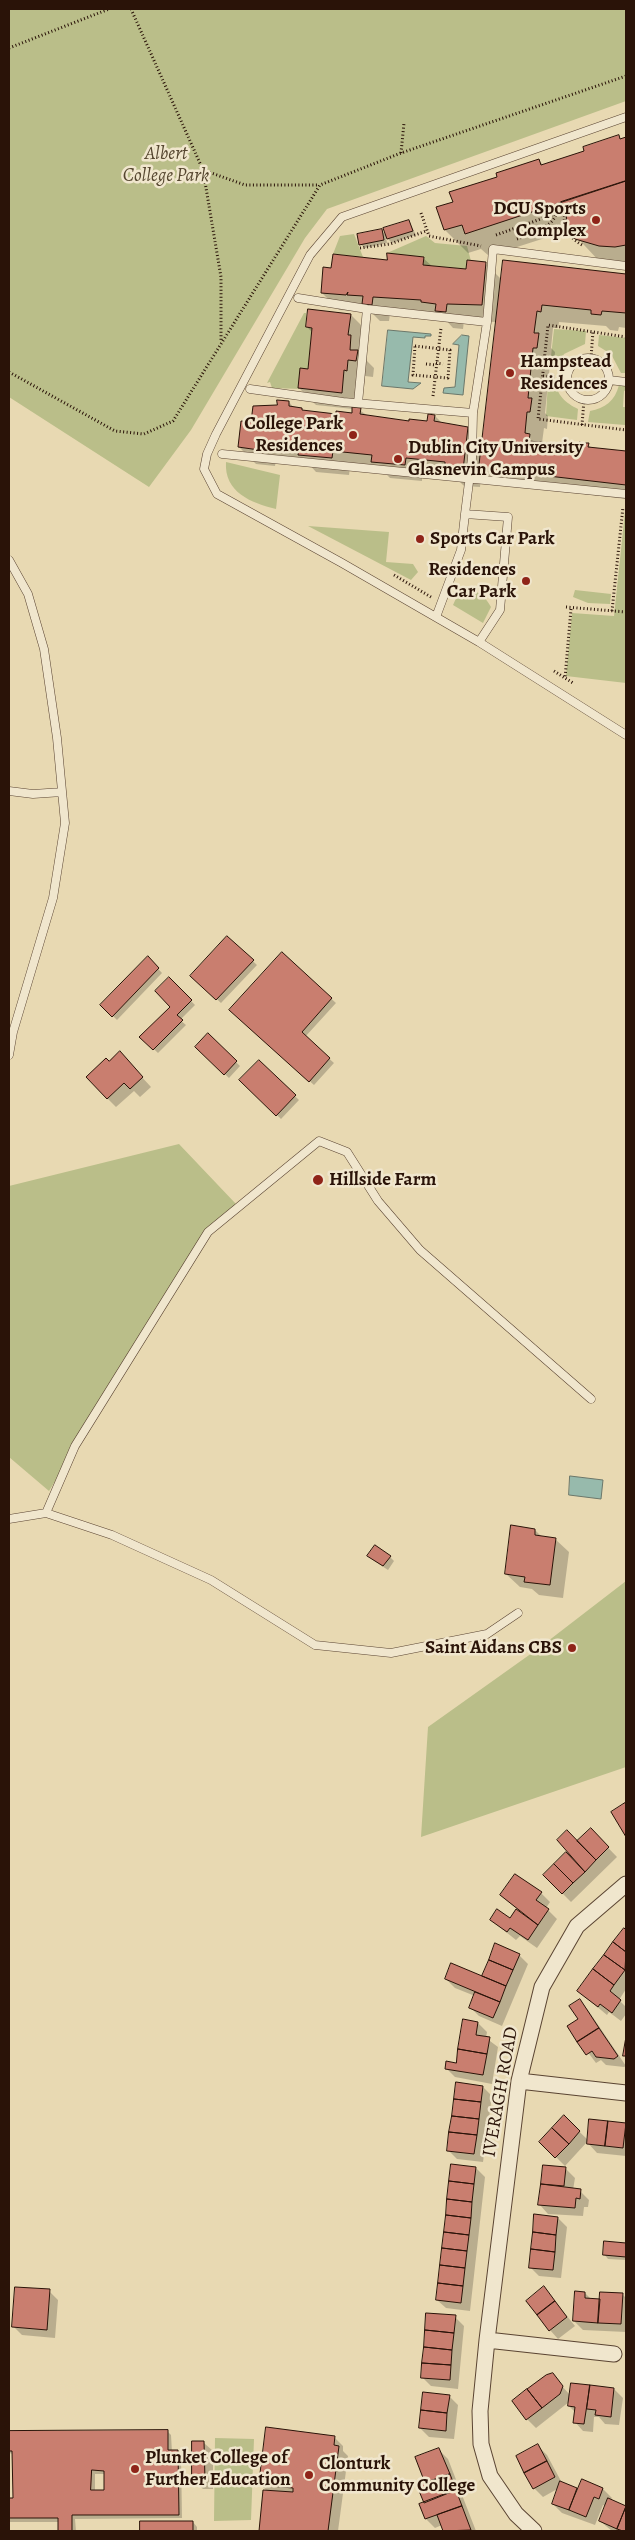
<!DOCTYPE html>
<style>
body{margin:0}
#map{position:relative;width:635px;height:2540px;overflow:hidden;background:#e8d9b2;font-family:Alegreya,serif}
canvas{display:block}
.frame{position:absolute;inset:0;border:10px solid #2a1308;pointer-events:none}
</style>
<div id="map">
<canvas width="635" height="2540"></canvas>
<div class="frame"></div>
</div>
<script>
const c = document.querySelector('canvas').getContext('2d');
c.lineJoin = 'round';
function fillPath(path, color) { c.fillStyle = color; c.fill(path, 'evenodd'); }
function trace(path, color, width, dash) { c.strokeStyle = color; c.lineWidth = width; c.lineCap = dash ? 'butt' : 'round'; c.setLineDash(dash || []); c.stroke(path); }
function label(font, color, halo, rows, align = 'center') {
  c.font = font + ' Alegreya,serif'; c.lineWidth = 5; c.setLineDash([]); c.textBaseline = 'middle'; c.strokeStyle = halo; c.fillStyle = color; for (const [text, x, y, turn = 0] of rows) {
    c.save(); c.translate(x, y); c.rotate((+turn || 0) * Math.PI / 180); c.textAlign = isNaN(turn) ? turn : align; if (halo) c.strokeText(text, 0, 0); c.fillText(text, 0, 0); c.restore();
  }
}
const green = new Path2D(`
 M9,9h617v92l-299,108 -22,29 -114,192 -42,57 -140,-90z
 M354,234l9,23 -30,-3 7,-18z
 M426,236l9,7 32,3 4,15 -4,-1 -1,9 -43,-4 1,-8 -37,-4z
 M304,313h2v14l6,1 -4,41h-8l-2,19 3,1 -29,-1 -2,-6 -3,1z
 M554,329l32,2 -1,13 -21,10 -6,12 -8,-1z
 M599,335l27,3v35h-5l-10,-19 -13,-8z
 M548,381h8c0,14 10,22 22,28l-1,11 -31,-4z
 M619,385l7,1v4l-2,1 -1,16h3l-1,18 -37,-3 2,-11c15,-3 25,-10 29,-26z
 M226,462l54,13 -4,34c-25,-6 -52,-17 -50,-47z
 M626,502v181l-60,-7 6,-63 42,3z
 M308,526l81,6 -3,30 27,2 5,8 -7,8z
 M468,589c11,3 17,7 23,18l-8,16 -30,-18 5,-11z
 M575,590l36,4 -1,10 -22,-1 -15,-6z
 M179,1144l57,60 -30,32 -157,255 -40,-34v-271z
 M626,1581v186l-205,70 7,-110 111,-79z
 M215,2438l39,1 -3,81 -37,1z`);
const water = new Path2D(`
 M388,330l43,4v2h-6v2l-12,-1 -5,45 13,1 -8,6 -31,-3z
 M462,335l7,1 -6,59 -20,-2 1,-5 11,-1 4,-42 -6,-1z
 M570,1476l33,4 -2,19 -32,-4z`);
const shadow = new Path2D(`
 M618,137l3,3 5,-2v131l-26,-7 -30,-32 -81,26 -8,-7 -13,4 -23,-23 9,-27 45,-25 40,-18 5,6 41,-14z
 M409,221l7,14 -24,8 -6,-6 1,6 -22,5 -5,-4 21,-14 6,6z
 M423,258l10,9 34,4 18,-8 17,17 2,-18 122,14v52l-7,-1 -1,4 -8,-1 -4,-4 -47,-4 -1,6h-5l-2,20 4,4 -1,13 -4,-1 -5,49 3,3 -1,13 -3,-1 -2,15 38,4 8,-2 4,3 34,4v47l-128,-15 -16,-15 -2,18 -16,-1 -8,-8 -34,-4v7l-32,-3 -8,-8 -32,-3 -1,8 -33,-3 -8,-9 -32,-4 -1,7 -19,-2 -17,-17 13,-24 14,-18 12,1 11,-4 5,6 10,4 49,2v-5l-37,-4 -17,-17 10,-17 4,-38 -6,-6 2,-17 42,5 17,17 -3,20 2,9 7,7 -1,9 -8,-1 -1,11h-3l-3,22 10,7 42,6h18l7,-6 8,8 24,4 16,16 14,-122 -33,-1 -1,8 -10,-1 -8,-9 -55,-5 -1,7h-9l-9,-9 -32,-2 -17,-17 11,-24z
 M227,937l30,28 -36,38 -29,-27z
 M282,954l54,49 -31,34 29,26 -20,22 -79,-71z
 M148,958l14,15 -45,47 -15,-15z
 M169,979l26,26 -15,15 6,5 -28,28 -17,-16 31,-30z
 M208,1035l32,31 -11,12 -32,-31z
 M128,1062l23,25 -11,10 -6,-6 -18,16 -9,-9 1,-35z
 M259,1062l40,38 -18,19 -40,-39z
 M535,1530l7,7 13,2 14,13 -6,46 -24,-3 -7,-6 -12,-2 -14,-13z
 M390,1557l4,4 -6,9 -15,-10z
 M591,1830l26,27 -46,45 -27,-27z
 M541,1893l9,9 -4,6 11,11 -20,29 -17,-12 -4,4 -25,-20h19l8,-10 -17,-15z
 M624,1930l2,1v58l-7,11 7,7v7l-5,7 -12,-9 -2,3 -29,-24z
 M519,1955l9,9 -26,62 -23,-10 -9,-9 5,-11 -20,-8 -9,-9 36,-1z
 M579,2001l9,9 38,56 -2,1 -18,-2 -5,-5 -5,3 -27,-36 11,-8z
 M464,2021l14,2 9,9 -1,6 12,9 -6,37 -37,-7 -9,-9 11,-4z
 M457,2083l26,4 9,9 -9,66 -26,-3 -9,-9z
 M564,2117l24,23 37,-16 1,32 -29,-3 -10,-11 -22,24 -24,-24z
 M544,2166l22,3 9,9 -2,12 7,1 9,9 -1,7h-4l-1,9 -35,-2 -8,-9z
 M476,2168l9,9 -15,134 -24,-3 -9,-8z
 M558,2218l9,9 -6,51 -22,-2 -9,-9z
 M605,2243l21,2v15l-18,-1 -4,-5z
 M544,2288l31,38 -17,13 -8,-9z
 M49,2291l9,9 -3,38 -33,-3 -9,-9z
 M585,2293l7,7 9,1 21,-7 4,4v34l-43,-2 -9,-9z
 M455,2317l9,9 -6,63 -27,-3 -9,-9z
 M552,2375l18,20 2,-11 42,5 9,9 -4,27 -14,-1 -6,-7h-5l-1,15 -10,-1 -8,-9 1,-9 -7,-7v-4l-33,26 -9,-9z
 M449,2396l9,9 -4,34 -25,-2 -9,-9z
 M167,2431l4,4 1,17h5l4,4 1,62 -107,1 1,12h-17v-9h-50v-23h5l-1,-45 -4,-1v-21zM95,2474h10v18l-10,-1z
 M334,2437l9,9v5l5,5 -10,75h-78l4,-40 4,1 -8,-8z
 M204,2443l9,8v38h-10l-9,-9z
 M538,2446l9,9 15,28 16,6h25l9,9 -2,3 16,6v24h-14l-12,-10 6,-15 -3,-1 -8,20 -33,-12 -9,-9 6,-16 -16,9 -9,-9z
 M439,2450l9,9 28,72h-32l-2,-6 -7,3 -9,-9 -5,-14 4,-2 1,-19 -9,-26z
 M193,2522l4,5v4h-55l-1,-8z`);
const building = new Path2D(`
 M619,135l1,4 6,-2v44l-161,53 -3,-9 -18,5 -8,-23 17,-5 -4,-10 48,-15 -1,-4 43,-14 2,6 43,-14 -1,-4z
 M626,181v64l-11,2 -16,-1 -24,-7 -9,-14 1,-17 -6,-6z
 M409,220l4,11 -26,8 -4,-11z
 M382,229l2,11 -25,5 -2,-11z
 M387,253l37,4 -1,8 43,4 1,-9 19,2 -4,43 -35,-1 -1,8 -11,-1 1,-7 -15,-2v-2l-48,-3 -1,8 -10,-1 1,-8 -16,-1 1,-3 -2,3 -25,-2 2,-26 8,1 2,-14 54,6z
 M503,260l123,14v39l-24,-2 -1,4 -10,-1v-4l-49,-5 -1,7 -4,-1 -3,22h5l-2,15h-4l-5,50h4l-2,14h-3l-2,21 5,1 -1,7 50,5v-4l5,1h5l-1,4 38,4v34l-147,-17z
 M308,309l43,5 -3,21h3l-1,15h8l-2,11 -8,-1 -1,11 -3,-1 -2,23 -44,-5 2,-20 8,1 4,-41 -6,-1z
 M277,400l12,1v5l13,2v2l34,4v-3l16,2v-6l9,1 -1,6 49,7v-2l18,2 1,-7 7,1 -1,6 34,6 -5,43 -18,-1v-7l-39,-4 -1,7 -34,-3 1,-7 -39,-4 -1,7 -34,-3 1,-8 -39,-4 -1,7 -21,-3 3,-26 10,1 2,-16 24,-1z
 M227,936l27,24 -38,40 -26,-24z
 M282,952l50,46 -30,34 28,26 -21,24 -80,-72z
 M148,956l11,12 -47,49 -12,-12z
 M169,977l23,23 -15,15 6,5 -30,30 -14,-13 31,-30 -15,-16z
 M208,1033l29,28 -13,14 -29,-28z
 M120,1051l23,26 -13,12 -6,-6 -17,16 -21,-22 20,-19 3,3z
 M259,1060l37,35 -20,21 -37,-36z
 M511,1525l24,4v6l21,3 -6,47 -26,-3 1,-5 -20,-3z
 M375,1545l16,11 -8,10 -16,-10z
 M625,1803l1,2v32l-15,-25z
 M591,1828l18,19 -13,13 -19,-19z
 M567,1830l29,30 -11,12 -28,-32z
 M566,1852l19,20 -12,11 -19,-19z
 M554,1864l19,19 -11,11 -19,-19z
 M515,1874l27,18 -6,8 13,9 -11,16 -38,-30z
 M497,1909l13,9 6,-9 22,16 -10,15 -18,-12 -3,4 -17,-12z
 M624,1928l2,2v22l-13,-10z
 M613,1942l13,10 -1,18 -21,-15z
 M495,1943l25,11 -7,16 -24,-10z
 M604,1955l21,15 -11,15 -21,-16z
 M489,1960l24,10 -7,16 -24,-10z
 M451,1963l55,23 -6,16 -55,-23z
 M593,1969l21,16 -4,6 11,9 -9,13 -12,-9 -2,3 -21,-16z
 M475,1992l25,10 -7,16 -24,-10z
 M580,1999l19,29 -22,14 -10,-16 11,-7 -9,-13z
 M463,2019l15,3 -2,13 14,2 -3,17 -29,-5z
 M599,2028l19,28 -4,3 -18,-2 -4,-6 -6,4 -9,-13z
 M626,2037v19h-3z
 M458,2049l29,5 -4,21 -38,-6 1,-8 10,2z
 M456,2082l27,4 -2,16 -27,-3z
 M454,2099l27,3 -2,17 -27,-3z
 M564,2115l16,16 -11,13 -17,-16z
 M452,2116l27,3 -2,16 -28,-3z
 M589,2119l19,2 -3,25 -18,-2z
 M608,2121l18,2 -3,25 -18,-2z
 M552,2128l17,16 -14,14 -16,-16z
 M449,2132l28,3 -3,19 -27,-3z
 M451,2164l25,3 -2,17 -25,-3z
 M543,2165l23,2 -2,19 -23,-2z
 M449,2181l25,3 -2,18 -25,-3z
 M541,2184l40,5 -1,10 -4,-1 -1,10 -37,-3z
 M447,2199l25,3 -1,16 -25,-3z
 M534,2214l24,3 -2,18 -23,-3z
 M446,2215l25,3 -2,17 -25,-3z
 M444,2232l25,3 -2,16 -25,-3z
 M533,2232l23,3 -1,17 -24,-3z
 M604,2241l22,2v14l-23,-2z
 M442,2248l25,3 -2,17 -25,-3z
 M531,2249l24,3 -2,18 -24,-2z
 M440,2265l25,3 -2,18 -25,-3z
 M438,2283l25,3 -2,17 -25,-3z
 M544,2286l11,15 -18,14 -11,-14z
 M15,2287l35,2 -3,41 -35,-3z
 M575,2291l10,1v6l15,1 -2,24 -25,-2z
 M600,2292l23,1 -2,31 -23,-1z
 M555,2301l12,16 -18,14 -12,-16z
 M426,2313l30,2 -2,18 -29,-3z
 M425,2330l29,3 -2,17 -28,-3z
 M424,2347l28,3 -1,15 -29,-2z
 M422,2363l29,2 -1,15 -29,-2z
 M553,2373l10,13 -3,8 -18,14 -15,-19 19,-14z
 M571,2383l19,2 -6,39 -11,-1 2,-16 -7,-1z
 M590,2385l24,3 -3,29 -16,-2 1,-5 -9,-1z
 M527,2389l15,19 -16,12 -14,-19z
 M423,2392l27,3 -3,18 -26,-3z
 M421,2410l26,3 -1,18 -27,-3z
 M266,2427l69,9 -1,9 5,1 -11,85h-69l4,-41 30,2v-4l-34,-3z
 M168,2430v20h10l1,65h-107v16h-14v-13h-49v-20h4l-1,-47h-3v-20zM92,2470l12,1v19h-13z
 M192,2441h12l1,39 -13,1z
 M538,2444l9,17 -23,12 -8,-17z
 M439,2448l11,26 -25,9 -10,-26z
 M547,2461l8,16 -22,12 -9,-16z
 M450,2474l6,16 -32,13 -7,-17z
 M582,2479l21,9 -4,11 -5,-2 -8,20 -17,-7z
 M560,2481l17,7 -8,22 -17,-6z
 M456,2490l6,16 -37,13 -6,-15z
 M608,2498l18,8 -9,23 -18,-8z
 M462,2506l9,24 -28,1 -6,-16z
 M626,2507v24h-3l-6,-2z
 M140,2521h53v10h-53z`);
const path = new Path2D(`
 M131,9l72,161 18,107v64
 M9,48l100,-39
 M401,153l3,-30
 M203,170l42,15h74
 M421,213l8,23 52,10
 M496,235l70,-25c-6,16 4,29 18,36
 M517,239c17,-6 44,-14 40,-36
 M360,248l30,-4 36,-13
 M626,337l-78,-12 -10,94 88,11
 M415,346l35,4 -2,28 -35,-3z
 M591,358l2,-27
 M436,363l7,1
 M426,364l10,1
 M9,372l106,59 29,3 29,-13 147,-236 81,-32 225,-77
 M543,376l24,2
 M433,396l8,-68
 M582,425l2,-25
 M394,575l37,22
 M566,607l60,5
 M571,609l-6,69 8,5
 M612,611l11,-104
 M554,671l11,7`);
const lane = new Path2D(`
 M626,117l-284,100 -32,38 -94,179 -9,20 -3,15 13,25 125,69 137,79 147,93
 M298,298l69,11 120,13
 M567 379a21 21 0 1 1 42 0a21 21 0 1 1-42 0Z
 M609,380l17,2
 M250,389l93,13 130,11
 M358,403l9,-94
 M222,454l404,40
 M465,514l7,-56 1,-45 14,-91 6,-73 133,17
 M9,560l19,34 16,55 13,89 8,85 -12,75 -40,134 -4,23
 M436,617l25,-67 4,-36 43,3 -8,93 -21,32
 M9,791l24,3 29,-2
 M46,1513l66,22 99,45 104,65 76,8 96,-19 31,-21
 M9,1519l37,-6 29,-67 133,-214 111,-91 28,11 31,49 42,49 171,149`);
const street = new Path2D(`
 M519,2081l107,12
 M487,2340l127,14
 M534,2531l-18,-17 -26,-38 -9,-32 -1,-33 7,-71 32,-259 23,-94 35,-61 49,-42`);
const markers = [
 [596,220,5,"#8f2418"],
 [510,373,5,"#8f2418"],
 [353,435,5,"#8f2418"],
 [398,459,5,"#8f2418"],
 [420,539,5,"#8f2418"],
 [526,581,5,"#8f2418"],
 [318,1180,6,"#8f2418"],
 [572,1648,5,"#8f2418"],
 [135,2469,5,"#8f2418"],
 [309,2475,5,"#8f2418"]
];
const parkNames = [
 ["Albert",166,154],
 ["College Park",166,176]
];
const poiNames = [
 ["DCU Sports",586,209,"right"],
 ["Complex",586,231,"right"],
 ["Hampstead",520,362],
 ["Residences",520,384],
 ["College Park",343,424,"right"],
 ["Residences",343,446,"right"],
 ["Dublin City University",408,448],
 ["Glasnevin Campus",408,470],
 ["Sports Car Park",430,539],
 ["Residences",516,570,"right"],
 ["Car Park",516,592,"right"],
 ["Hillside Farm",329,1180],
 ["Saint Aidans CBS",562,1648,"right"],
 ["Plunket College of",145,2458],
 ["Further Education",145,2480],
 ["Clonturk",319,2464],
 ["Community College",319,2486]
];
const streetNames = [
 ["IVERAGH ROAD",501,2092,-80]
];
fillPath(green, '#babe89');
fillPath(water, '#97baac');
trace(water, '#6b776a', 1);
fillPath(shadow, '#0003');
fillPath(building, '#c97e6f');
trace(building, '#2a1308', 1);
trace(lane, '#5a4432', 9);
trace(street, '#5a4432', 17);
trace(path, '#2a1308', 3, [1, 2.5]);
trace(lane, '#f0e6cd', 8);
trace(street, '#f0e6cd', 15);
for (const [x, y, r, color] of markers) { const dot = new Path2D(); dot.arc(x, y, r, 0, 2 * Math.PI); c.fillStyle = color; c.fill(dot); trace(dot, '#f0e6cd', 2); }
label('italic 19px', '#55462f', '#f0e6cd', parkNames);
label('bold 19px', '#2a1308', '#f0e6cd', poiNames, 'left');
label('19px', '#2a1308', '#f0e6cd', streetNames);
</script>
